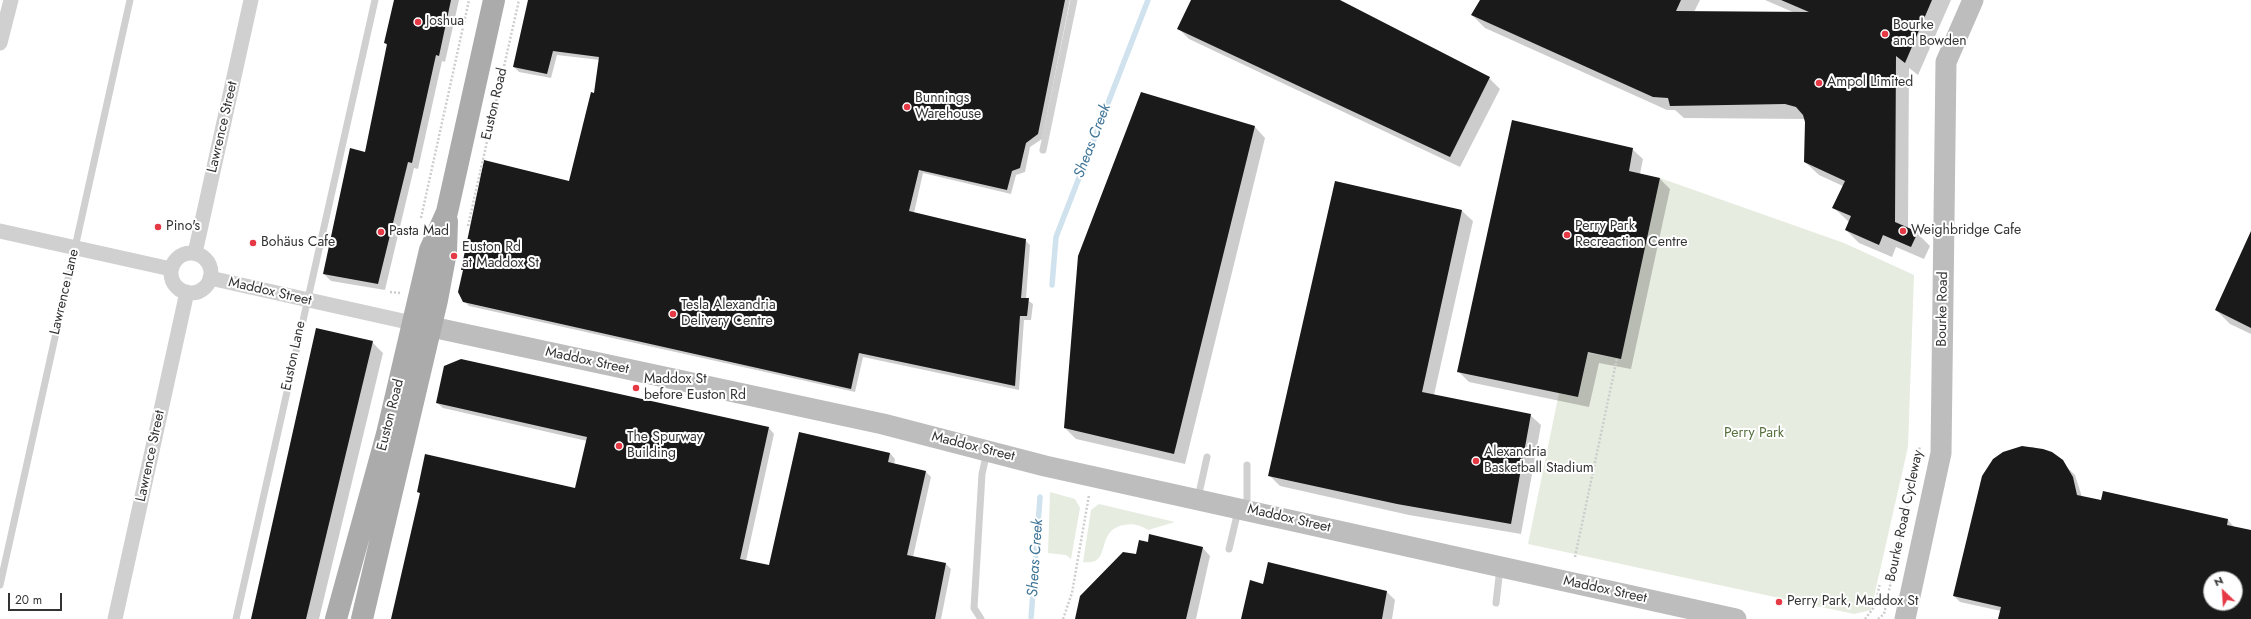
<!DOCTYPE html>
<meta charset="utf-8">
<style>
body{margin:0}
#map{position:relative;width:2251px;height:619px;overflow:hidden;background:#fff;font-family:Jost,sans-serif}
canvas{display:block}
.north{position:absolute;left:2203px;top:571px;width:40px;height:40px;box-sizing:border-box;background:#fff;border:1px solid #adadad;border-radius:50%;rotate:335deg;font-size:11px;font-weight:700;line-height:16px;text-align:center;color:#333}
.north::after{content:'';display:block;margin:auto;width:14px;height:18px;background:#e63946;clip-path:polygon(50% 0,100% 100%,50% 72%,0 100%)}
.scale{position:absolute;left:8px;top:593px;width:54px;height:18px;box-sizing:border-box;border:2px solid #333;border-top:0;padding-left:5px;font-size:12px;line-height:14px;white-space:nowrap;color:#333;-webkit-text-stroke:3px #fff;paint-order:stroke}
</style>
<div id="map">
<canvas width="2251" height="619"></canvas>
<div class="north">N</div>
<div class="scale">20 m</div>
</div>
<script>
const c = document.querySelector('canvas').getContext('2d');
c.lineJoin = 'round';
function fillPath(path, color) { c.fillStyle = color; c.fill(path, 'evenodd'); }
function trace(path, color, width, dash) { c.strokeStyle = color; c.lineWidth = width; c.lineCap = dash ? 'butt' : 'round'; c.setLineDash(dash || []); c.stroke(path); }
function label(font, color, halo, rows, align = 'center') {
  c.font = font + ' Jost,sans-serif'; c.lineWidth = 4; c.setLineDash([]); c.textBaseline = 'middle'; c.strokeStyle = halo; c.fillStyle = color; for (const [text, x, y, turn = 0] of rows) {
    c.save(); c.translate(x, y); c.rotate((+turn || 0) * Math.PI / 180); c.textAlign = isNaN(turn) ? turn : align; if (halo) c.strokeText(text, 0, 0); c.fillText(text, 0, 0); c.restore();
  }
}
const green = new Path2D(`
 M1660,178l184,65 70,32 -6,172 -37,163 -17,4 -326,-70 31,-151 19,4 10,-44 33,6z
 M1050,492l25,7 5,9 -9,51 -5,-4 -18,-2z
 M1099,504l76,18 -27,8c-8,-5 -14,-7 -24,-5 -31,6 -10,41 -41,37l8,-52z`);
const shadow = new Path2D(`
 M395,0h64l-14,62 -3,-1 -24,108 -4,-1 -29,122 -54,-9 -7,-7 42,-121 22,-107 -3,-3z
 M529,0h541l-28,139 -12,8 -5,25 -9,3 -5,19 -88,-21 -9,40 111,27 5,5 -4,54 7,5 -2,16h-7l-5,70 -156,-33 -8,35 -386,-86 -5,-5 106,-119 25,-88 5,-34 -43,-5 -6,23 -32,-6 -5,-5z
 M1192,0h145l152,78 11,11 -40,78 -271,-128 -10,-10z
 M1481,0h219l-6,12 101,1 -30,-13h186l-33,75 -9,-7 -1,161 9,4 13,13 -6,13 -28,-12 -4,10 -33,-14 -13,-13 3,-8 -15,-14 9,-22 -24,-11 -14,-13v-43l-121,-1 -9,-8h-8l-182,-82 -13,-13z
 M1142,93l113,34 10,11 -80,326 -109,-25 -11,-11z
 M1632,149l11,10 -3,15 20,5 10,10 -39,180 -32,-6 -10,44 -120,-25 -11,-11z
 M1336,182l126,29 11,10 -39,174 96,20 11,10 -20,109 -112,-19 -129,-29 -11,-11z
 M2251,234v100l-21,-10 -14,-14z
 M372,342l11,11 -64,266h-67z
 M461,360l308,68 5,6 -28,127 24,5 29,-132 91,19 5,6 -1,6 32,7 5,5 -18,80 33,7 5,5 -10,50h-548l28,-125 -3,-2 158,-3 11,-48 -144,-33 -6,-5z
 M2022,447h11l19,6 23,22 7,22 19,5 3,-10 124,28 6,7 17,4v88h-252l2,-8 -41,-9 -6,-6zM2211,579h24v24h-24z
 M1202,547l8,9 -14,63h-120z
 M1269,563l118,29 8,8 -3,19h-150l22,-34z`);
const stream = new Path2D(`
 M1052,285l4,-48 92,-237
 M1031,619l9,-122`);
const building = new Path2D(`
 M394,0h57l-12,56 -3,-1 -24,108 -4,-1 -30,122 -55,-10 27,-126 15,4 22,-108 -3,-1z
 M528,0h537l-27,134 -12,9 -6,25 -8,3 -5,19 -88,-20 -10,41 117,28 -5,59h8l-2,18h-7l-5,70 -156,-33 -8,36 -388,-87 -5,-10 5,-22h-2l23,-110 85,21 22,-89 3,1 5,-36 -46,-6 -6,23 -34,-7z
 M1191,0h149l150,77 -40,80 -273,-128z
 M1480,0h201l-5,11 133,1 -28,-12h151l-27,63 -9,-7 -1,166 23,10 -7,15 -28,-12 -4,10 -34,-15 6,-14 -19,-8 13,-27 -41,-19 1,-40 -2,-7 -7,-8 -11,-3 -115,2 -2,-8 -15,-1 -182,-82z
 M1141,92l114,34 -81,328 -110,-26 14,-172z
 M1512,120l121,28 -4,23 31,7 -39,181 -33,-7 -10,45 -121,-25z
 M1335,181l127,29 -40,182 109,22 -20,110 -114,-20 -129,-28z
 M2251,231v97l-36,-18z
 M316,328l57,13 -67,278h-55z
 M461,359l308,68 -29,132 29,6 30,-133 91,21 -2,9 38,9 -19,84 39,8 -11,56h-544l29,-126 -3,-1 8,-38 150,34 12,-51 -151,-34 8,-37z
 M2022,446l21,3 9,3 11,8 10,17 4,18 24,5 2,-9 125,28 -1,6 24,5v89h-253l3,-12 -48,-11 29,-120 11,-17 10,-7zM2211,579h24v24h-24z
 M1149,534l54,13 -17,72h-111l5,-23 43,-44 13,2 3,-14 9,2z
 M1268,562l119,29 -5,28h-141l9,-39 13,4z`);
const path = new Path2D(`
 M421,218l48,-218
 M468,226l51,-226
 M390,292l10,1
 M1575,557l42,-199
 M1063,619l9,-26 17,-98
 M1865,619l10,-13 5,-23
 M1878,619l6,-5 36,-168`);
const lane = new Path2D(`
 M1043,150l31,-150
 M1247,465v43
 M1198,498l9,-41
 M1229,549l9,-38
 M0,585l130,-585
 M1496,603l4,-35
 M236,619l139,-619
 M981,619l-7,-11 8,-134 5,-22`);
const street = new Path2D(`
 M0,43l11,-43
 M0,231l171,38
 M195,253l56,-253
 M171 273a20 20 0 1 1 40 0a20 20 0 1 1-40 0Z
 M210,278l202,45
 M115,619l72,-327`);
const secondary = new Path2D(`
 M413,323l470,101 162,42 691,153
 M1905,619l36,-166 5,-391 27,-62`);
const primary = new Path2D(`
 M336,619l51,-185 43,-184 17,-38 47,-212
 M362,619l75,-319 9,-48 1,-31`);
const markers = [
 [418,22,4,"#e63946"],
 [1885,34,4,"#e63946"],
 [1819,83,4,"#e63946"],
 [907,107,4,"#e63946"],
 [158,227,4,"#e63946"],
 [1903,231,4,"#e63946"],
 [381,232,4,"#e63946"],
 [1567,235,4,"#e63946"],
 [253,243,4,"#e63946"],
 [454,256,4,"#e63946"],
 [673,314,4,"#e63946"],
 [636,388,4,"#e63946"],
 [619,446,4,"#e63946"],
 [1476,461,4,"#e63946"],
 [1779,602,4,"#e63946"]
];
const poiNames = [
 ["Joshua",426,22],
 ["Bourke",1893,26],
 ["and Bowden",1893,42],
 ["Ampol Limited",1827,83],
 ["Bunnings",915,99],
 ["Warehouse",915,115],
 ["Pino's",166,227],
 ["Perry Park",1575,227],
 ["Recreaction Centre",1575,243],
 ["Weighbridge Cafe",1911,231],
 ["Pasta Mad",389,232],
 ["Bohäus Cafe",261,243],
 ["Euston Rd",462,248],
 ["at Maddox St",462,264],
 ["Tesla Alexandria",681,306],
 ["Delivery Centre",681,322],
 ["Maddox St",644,380],
 ["before Euston Rd",644,396],
 ["The Spurway",627,438],
 ["Building",627,454],
 ["Alexandria",1484,453],
 ["Basketball Stadium",1484,469],
 ["Perry Park, Maddox St",1787,602]
];
const streetNames = [
 ["Euston Road",495,104,-77],
 ["Lawrence Street",223,127,-77],
 ["Lawrence Lane",65,292,-77],
 ["Maddox Street",270,292,13],
 ["Bourke Road",1943,309,-89],
 ["Euston Lane",294,356,-78],
 ["Maddox Street",587,361,12],
 ["Euston Road",391,415,-76],
 ["Maddox Street",973,447,14],
 ["Lawrence Street",151,456,-78],
 ["Bourke Road Cycleway",1905,516,-78],
 ["Maddox Street",1289,519,13],
 ["Maddox Street",1605,590,12]
];
const parkNames = [
 ["Perry Park",1754,434]
];
const waterNames = [
 ["Sheas Creek",1093,141,-69],
 ["Sheas Creek",1036,558,-86]
];
fillPath(green, '#e6ecdf');
fillPath(shadow, '#0003');
trace(stream, '#cfe2ee', 5.5);
fillPath(building, '#1a1a1a');
trace(path, '#cdcdcd', 2.5, [2, 2]);
trace(lane, '#d0d0d0', 7);
trace(street, '#d0d0d0', 15);
trace(secondary, '#bdbdbd', 21);
trace(primary, '#ababab', 22);
for (const [x, y, r, color] of markers) { const dot = new Path2D(); dot.arc(x, y, r, 0, 2 * Math.PI); c.fillStyle = color; c.fill(dot); trace(dot, '#fff', 1.5); }
label('14px', '#333', '#fff', poiNames, 'left');
label('14px', '#333', '#fff', streetNames);
label('14px', '#56703f', '#fff', parkNames);
label('italic 15px', '#3f7597', '#fff', waterNames);
</script>
